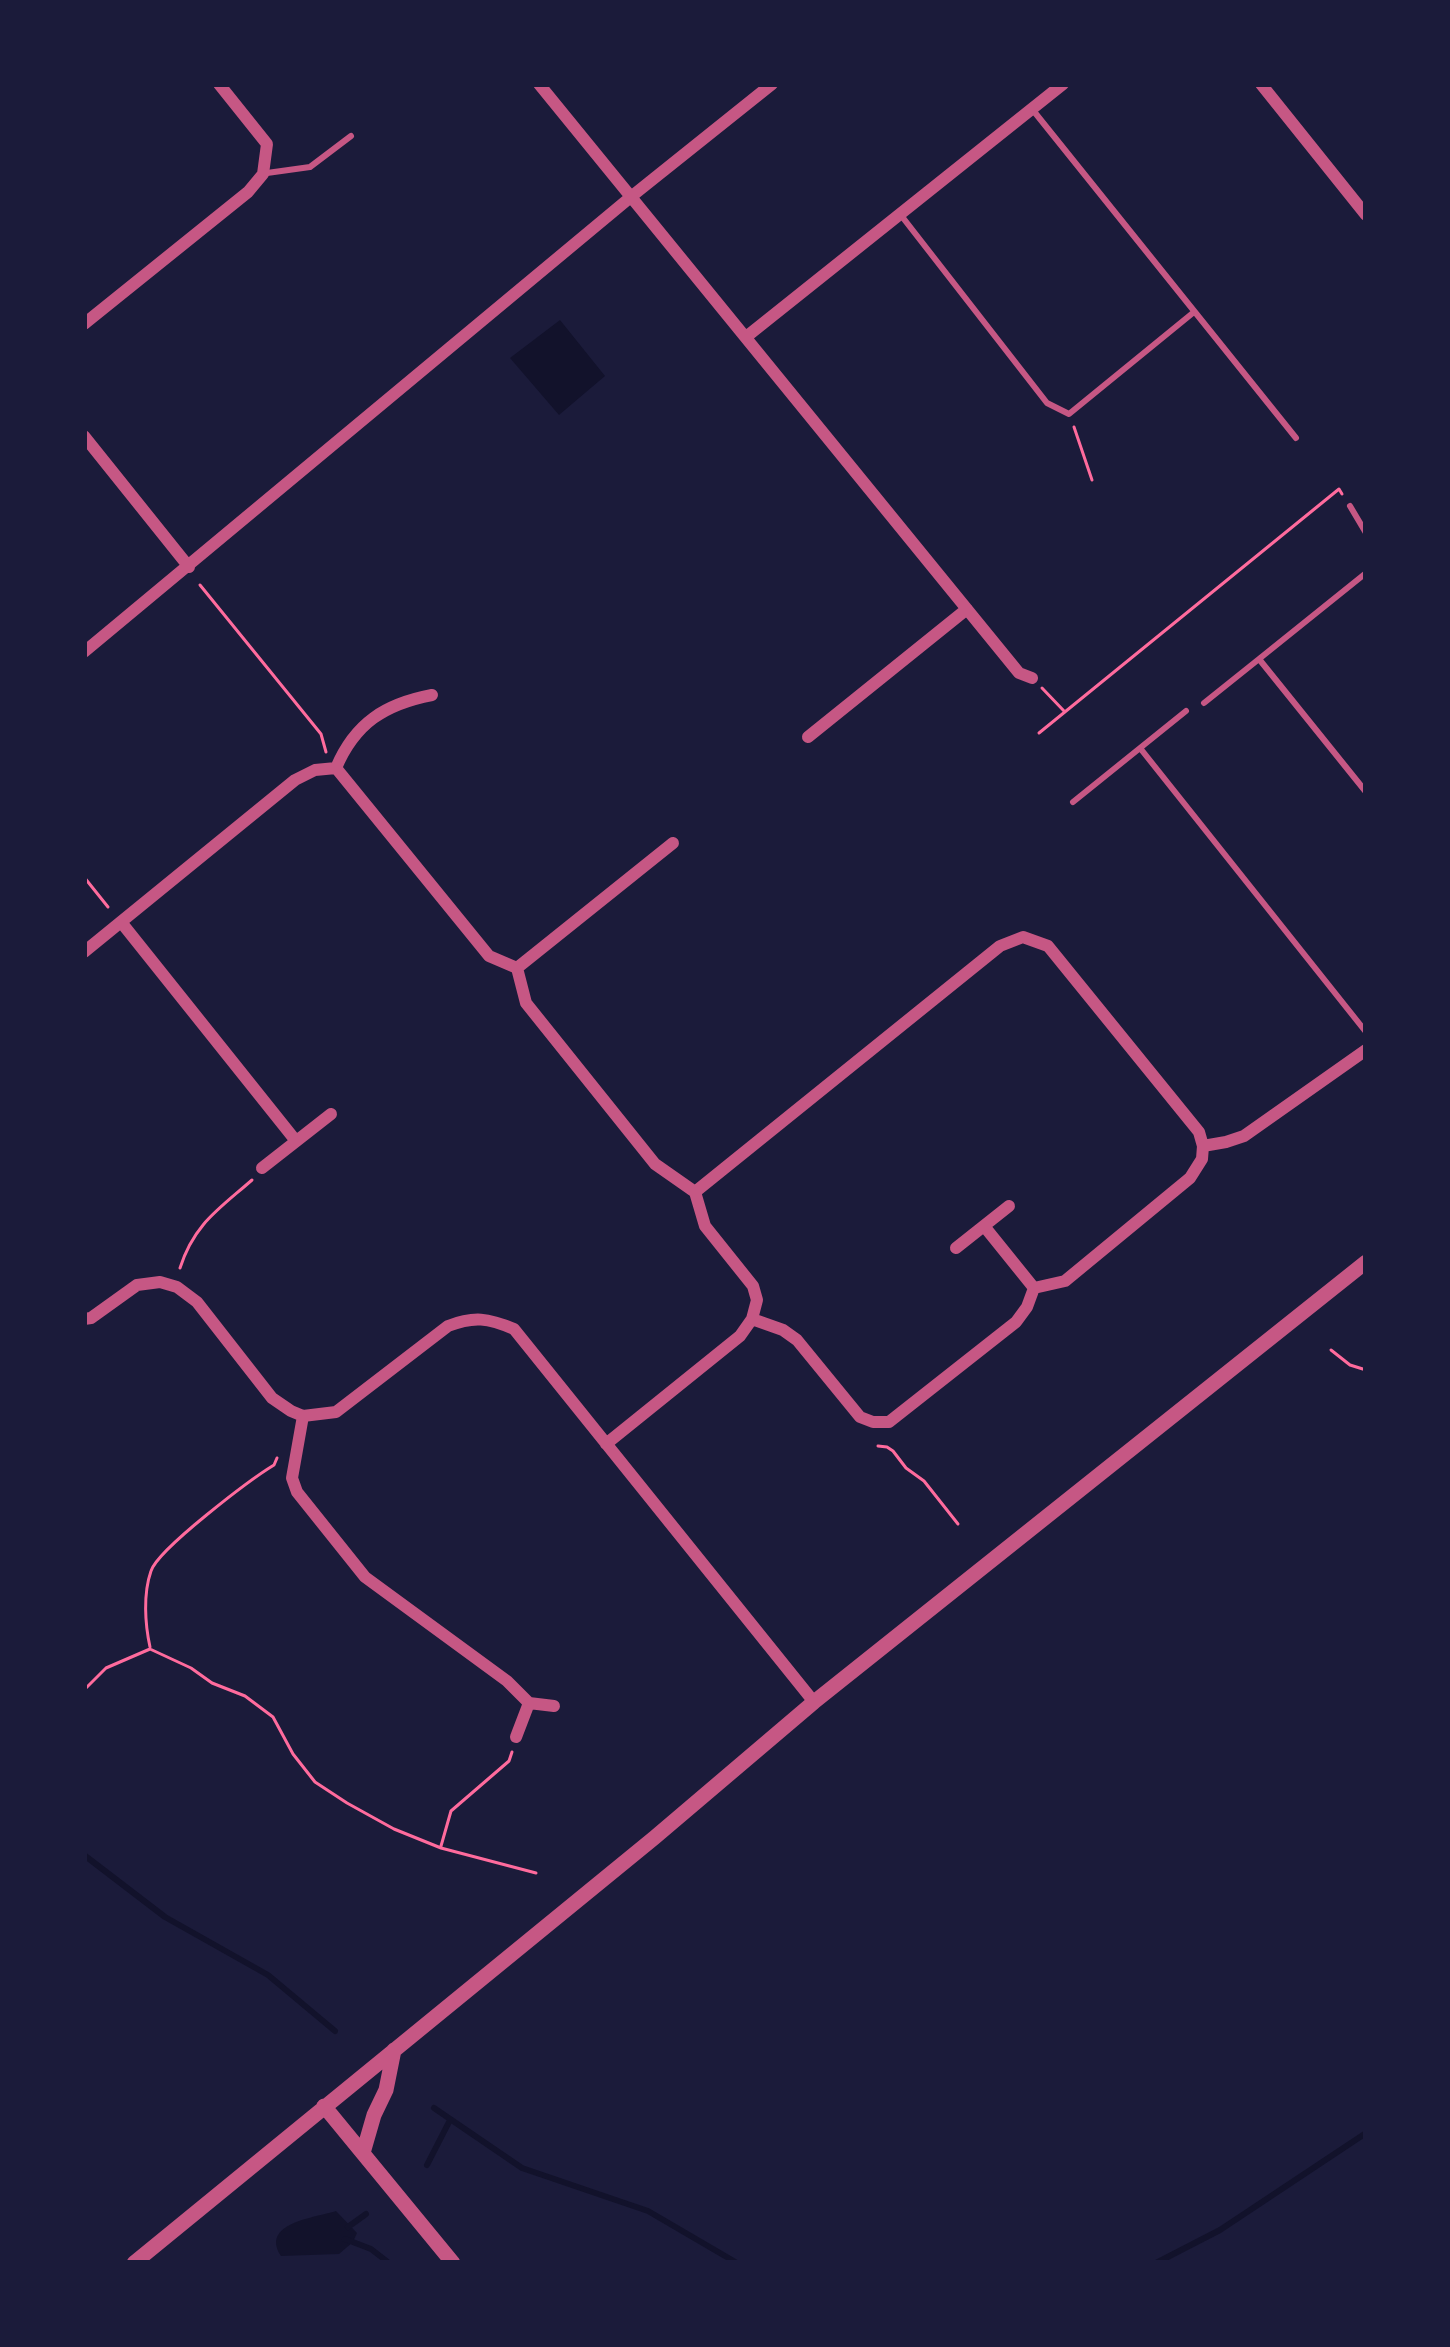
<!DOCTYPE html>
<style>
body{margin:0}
#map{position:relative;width:1450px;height:2347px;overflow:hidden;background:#1b1b3a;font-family:"PT Serif",serif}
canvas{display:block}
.frame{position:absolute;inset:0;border:87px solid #1b1b3a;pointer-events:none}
</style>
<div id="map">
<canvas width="1450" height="2347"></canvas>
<div class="frame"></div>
</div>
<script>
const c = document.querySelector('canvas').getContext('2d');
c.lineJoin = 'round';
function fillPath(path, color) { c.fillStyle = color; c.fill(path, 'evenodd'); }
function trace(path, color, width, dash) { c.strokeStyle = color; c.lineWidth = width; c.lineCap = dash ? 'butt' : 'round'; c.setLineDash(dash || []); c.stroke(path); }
const water = new Path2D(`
 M560,320l45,56 -46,39 -49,-57z
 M336,2211l21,22 -4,9 -14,12 -58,2c-21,-33 33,-38 55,-45z`);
const stream = new Path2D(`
 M84,1855l81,62 103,58 67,56
 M434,2108l88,60 126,43 89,52
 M427,2165l23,-45
 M348,2227l18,-13
 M345,2239l26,10 18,14
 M1156,2263l64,-33 146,-97`);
const path = new Path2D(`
 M1074,427l18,53
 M200,585l121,149 5,18
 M1042,688l22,23
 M1039,733l300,-244 3,5
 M84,877l24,30
 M180,1268c14,-44 39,-59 72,-88
 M1331,1350l19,15 16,5
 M878,1446l9,1 6,4 13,17 18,13 34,43
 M150,1647c-5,-23 -7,-53 1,-76 7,-22 100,-92 123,-106l3,-7
 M84,1690l22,-22 44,-19 41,19 21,15 33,13 28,21 20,37 22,28 32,21 47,26 47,19 95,25
 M441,1846l10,-35 58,-50 3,-9`);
const service = new Path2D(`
 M1032,109l264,329
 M267,173l43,-6 41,-31
 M900,214l147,189 22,11 125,-102
 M1350,506l16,27
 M1259,659l107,-86
 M1204,703l55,-44 107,133
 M1140,748l226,284
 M1073,802l113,-91`);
const minor = new Path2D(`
 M539,84l480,589 13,5
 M1261,84l105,131
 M84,324l164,-132 15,-18 4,-30 -48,-60
 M746,337l317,-253
 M84,436l105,131
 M84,652l548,-456 140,-112
 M808,737l159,-128
 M336,768c19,-45 49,-64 96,-73
 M121,922l175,219
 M84,952l211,-172 20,-10 21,-2 153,188 28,12 9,35 129,161 40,28 10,34 48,60 4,14 -5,19 -12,17 -134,108
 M517,968l156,-125
 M262,1168l69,-54
 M695,1192l305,-246 23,-9 25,9 151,186 4,14
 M984,1226l50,62
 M956,1248l53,-42
 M84,1319l7,-1 46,-33 23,-3 17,5 20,15 75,96 19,13 12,5 33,-4 112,-86c26,-10 40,-8 66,3l300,373
 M752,1319l31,11 14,10 63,77 13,5h16l127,-100 11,-15 7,-19 31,-7 125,-103 12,-19 1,-13 23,-4 18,-6 122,-86
 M303,1416l-11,62 5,14 68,85 142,104 22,22
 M516,1737l13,-34 25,3`);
const tertiary = new Path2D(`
 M324,2106l129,157
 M363,2153l11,-38 12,-25 8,-40
 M134,2263l520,-425 160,-136 552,-440`);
fillPath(water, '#12122b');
trace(stream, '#12122b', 6);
trace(path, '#ff6b9d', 3);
trace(service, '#c65784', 6);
trace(minor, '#c65784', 12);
trace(tertiary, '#c65784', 15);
</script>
